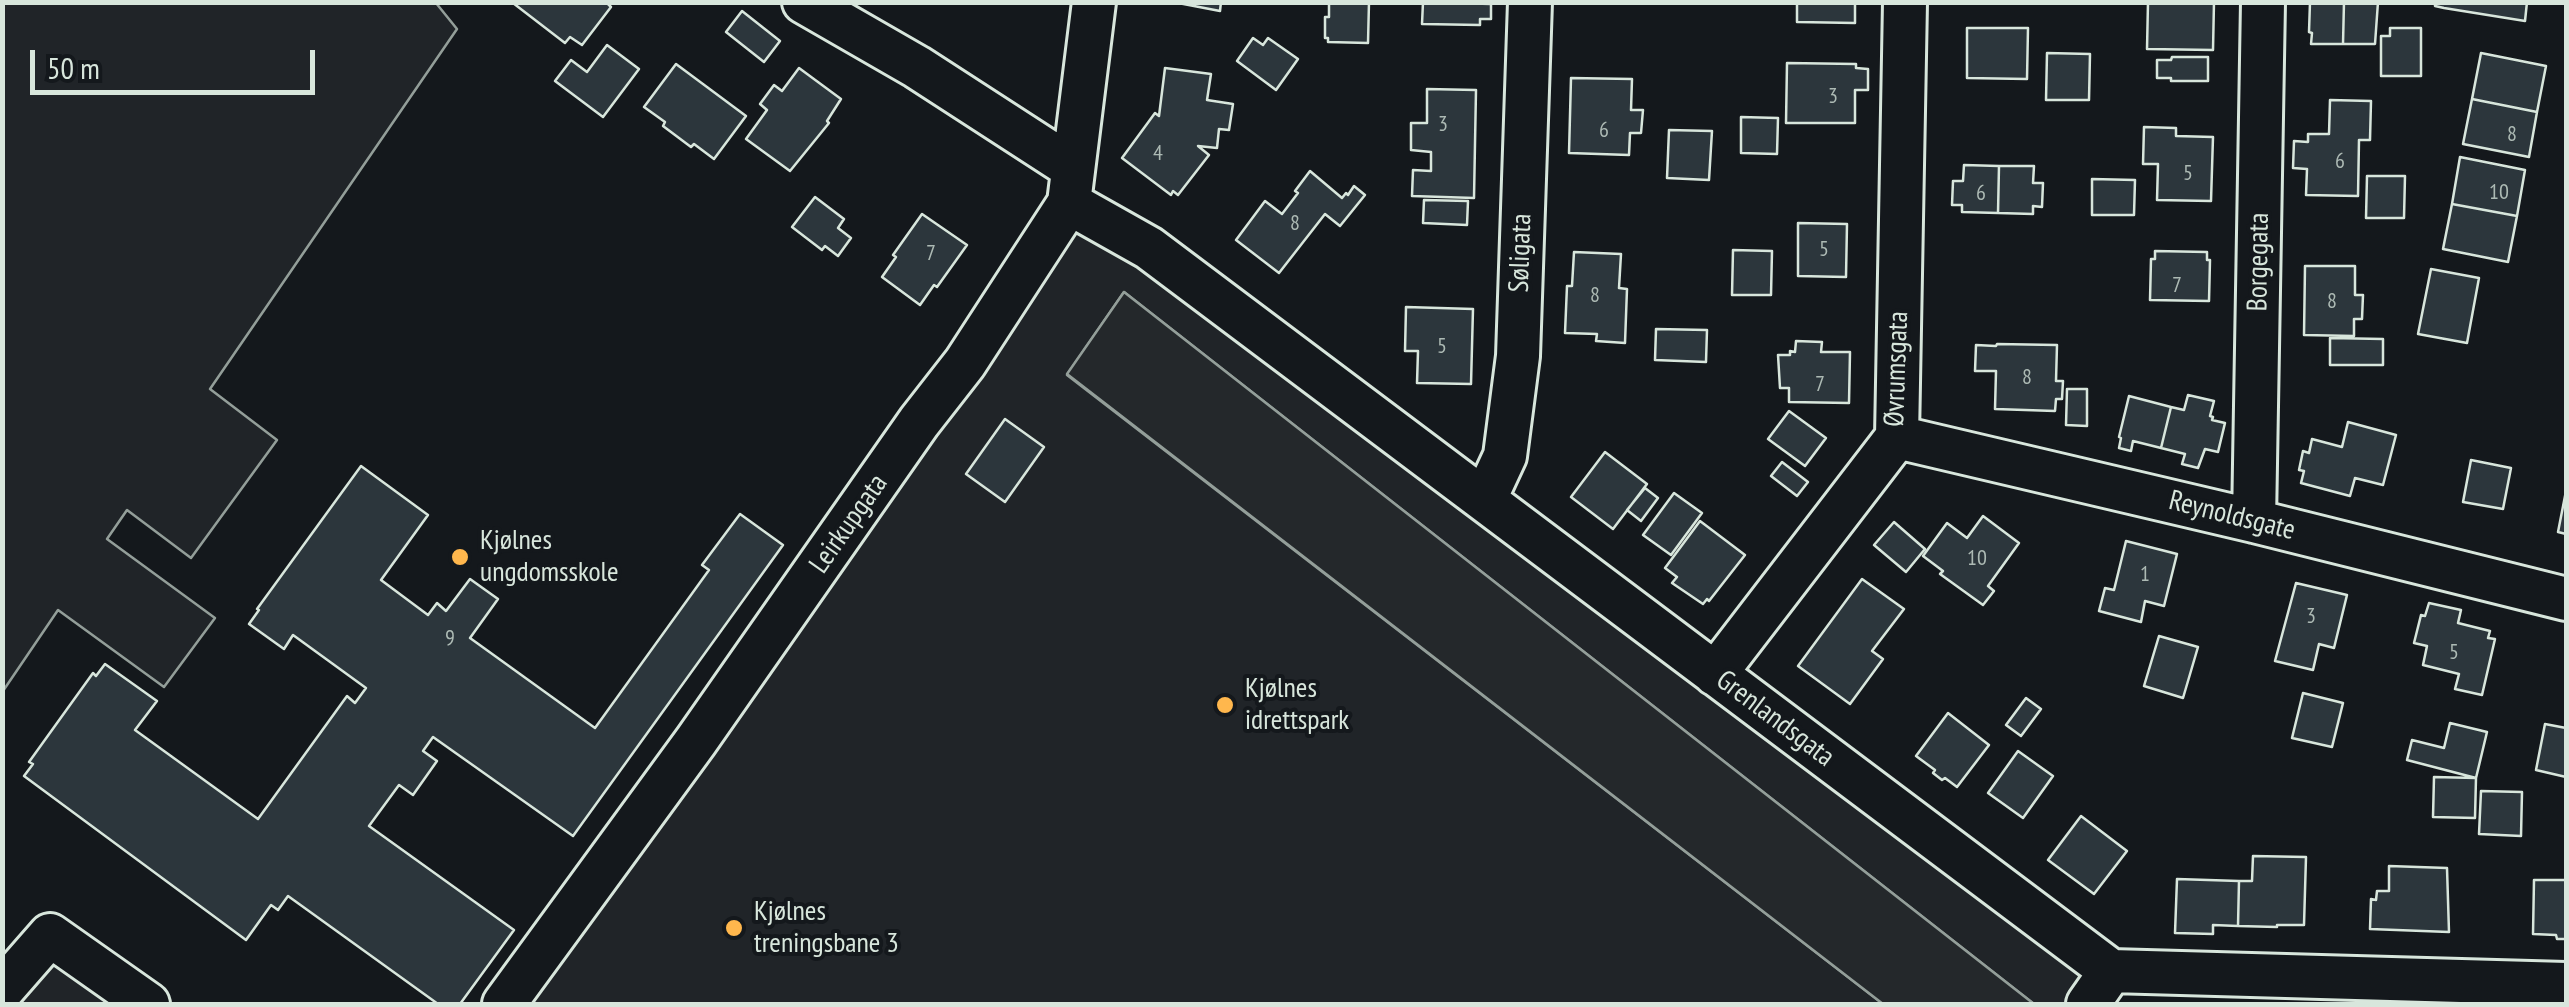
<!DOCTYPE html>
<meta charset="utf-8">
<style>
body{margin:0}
#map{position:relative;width:2569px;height:1007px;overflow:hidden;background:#14181c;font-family:"PT Sans Narrow",sans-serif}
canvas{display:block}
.frame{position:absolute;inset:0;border:5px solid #d8e6dc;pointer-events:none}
.scale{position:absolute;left:30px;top:50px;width:285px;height:45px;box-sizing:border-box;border:5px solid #d8e6dc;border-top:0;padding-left:12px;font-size:30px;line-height:35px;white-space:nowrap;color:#d8e6dc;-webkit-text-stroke:8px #14181c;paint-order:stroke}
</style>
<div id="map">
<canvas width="2569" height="1007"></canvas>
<div class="frame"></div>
<div class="scale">50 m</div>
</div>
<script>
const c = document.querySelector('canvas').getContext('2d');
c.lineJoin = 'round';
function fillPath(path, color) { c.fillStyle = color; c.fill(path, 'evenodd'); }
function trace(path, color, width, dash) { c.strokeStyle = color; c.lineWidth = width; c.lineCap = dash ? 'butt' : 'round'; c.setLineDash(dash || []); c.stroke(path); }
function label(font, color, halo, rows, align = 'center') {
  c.font = font + ' "PT Sans Narrow",sans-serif'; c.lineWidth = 8; c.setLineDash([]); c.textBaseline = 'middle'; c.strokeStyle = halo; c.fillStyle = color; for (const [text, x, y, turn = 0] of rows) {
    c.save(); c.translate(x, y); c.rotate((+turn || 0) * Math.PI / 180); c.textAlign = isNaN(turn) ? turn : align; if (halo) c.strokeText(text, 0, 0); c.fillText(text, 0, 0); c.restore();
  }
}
const green = new Path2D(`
 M2,3h434l21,26 -247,360 67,51 -86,118 -64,-48 -20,29 108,79 -51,69 -106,-77 -55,81z
 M1069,203l1042,768 -23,33h-54l-910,-712 -57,83 816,629h-1379z
 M50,935l98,69h-145z`);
const parking = new Path2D(`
 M1124,292l910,712h-151l-816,-630z`);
const building = new Path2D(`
 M606,2l5,5 -29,38 -12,-8 -5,6 -52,-40z
 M1173,2h48l-1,9z
 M1329,2h40l-1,41 -40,-1v-4h-3v-21h4z
 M1423,2l68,2v15h-11v6l-58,-1z
 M1797,2h58v21l-58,-1z
 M2148,2h66l-1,48 -66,-1z
 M2310,2h34l-1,42h-32l1,-11 -3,-1z
 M2344,2h34l-3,42h-32z
 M2435,2h92l-2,19 -81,-13 -9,-2z
 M742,11l38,30 -16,21 -38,-30z
 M1967,28h61l-1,51 -60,-1z
 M2390,28h31v48h-40v-40h9z
 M1253,38l10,7 5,-7 30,21 -22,31 -39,-29z
 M607,45l32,24 -36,48 -48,-36 16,-21 16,12z
 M2047,53l43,1 -1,46h-43z
 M2481,53l65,13 -9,46 -65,-13z
 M2172,57h36v24h-37v-3h-14v-18h14z
 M1787,63l69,1v4l12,1v21h-13v33h-69z
 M676,64l70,52 -32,43 -20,-15 -3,3 -28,-21 2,-4 -21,-15z
 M799,68l42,31 -14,22 2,2 -39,48 -44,-32 21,-29 -7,-6 14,-19 8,6z
 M1165,68l46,6 -4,26 26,4 -4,26 -10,-1 -2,19 -19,-2 11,9 -31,40 -5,-4 -2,4 -49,-37 33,-45 4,3z
 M1571,78l61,1 -1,31h12l-2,23h-11l-1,22 -60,-2z
 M1427,89l49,1 -2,108 -62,-2 1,-26 18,1v-19l-20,-2v-27h16z
 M2472,99l65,13 -8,45 -66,-13z
 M2330,100l41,1 -1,39h-11l-1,56 -52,-1 1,-26 -14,-1 1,-27 14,1v-8h21z
 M1741,117l37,1 -1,36 -36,-1z
 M2144,127l32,1v8l37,1 -2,64 -54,-1 1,-36h-15z
 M1669,130l43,1 -3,49 -42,-2z
 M2460,157l65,13 -8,46 -65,-12z
 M1964,165l35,1 -1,47 -36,-1v-7h-10l1,-24h10z
 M1999,166h35l-1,17h10l-1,24 -9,-1v8l-35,-1z
 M1310,171l32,27 4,-5 2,2 6,-9 11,9 -25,31 -15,-12 -46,59 -43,-33 29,-39 17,13 16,-21 -3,-2z
 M2367,176h38l-1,42h-38z
 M2092,179l43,1 -1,35h-42z
 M815,197l29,22 -6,9 13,10 -13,18 -13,-10 -3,4 -30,-23z
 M1424,200l44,1 -1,24 -44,-2z
 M2452,204l65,12 -9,46 -65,-13z
 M922,214l45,31 -30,42 -3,-2 -14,20 -38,-28 14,-20 -3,-2z
 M1798,223l49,1 -1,53 -48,-1z
 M1733,250l39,1 -1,44h-39z
 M2155,251l52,1v8h3l-1,41 -59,-1 1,-41h4z
 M1574,252l47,2 -2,34 8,1 -2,54 -29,-2 1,-7 -32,-1 2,-47h5z
 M2305,266h50v29h8l-1,24h-8v17l-50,-1z
 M2431,269l48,9 -12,65 -49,-9z
 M1406,307l67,2 -2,75 -54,-1 1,-32h-13z
 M1656,329l51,1 -1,32 -51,-2z
 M2330,338l53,1v26h-53z
 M1796,341l26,1 -1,10h29l-1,51 -60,-1v-14h-9l-2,-33h12v-4l5,1z
 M1997,344l60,1 -1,36h7l-1,18h-6l-1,12 -60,-2 1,-38h-21l1,-26 20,1z
 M2067,389h20v37l-21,-1z
 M2188,395l26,6 -4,15 3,1 -1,3 13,3 -7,29 -13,-3 -7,19 -16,-4 3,-10 -24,-6 10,-41 13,3z
 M2129,396l42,11 -10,41 -28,-7 -2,10 -12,-3 2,-10 -2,-1z
 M1789,411l37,27 -21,28 -37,-27z
 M1005,419l39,28 -39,55 -39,-28z
 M2348,422l48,13 -13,50 -28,-7 -5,18 -49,-13 3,-12 -5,-1 4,-19 6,2 3,-14 30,8z
 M1605,452l42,32 -34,45 -42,-32z
 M2471,460l40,8 -8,41 -40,-7z
 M1782,462l26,20 -11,14 -26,-20z
 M361,466l67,49 -47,65 47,35 9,-12 9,8 24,-32 28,20 -28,39 125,90 114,-158 -7,-5 38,-51 43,31 -210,291 -140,-99 -10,14 14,10 -24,34 -14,-10 -30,41 145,104 -54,74h-22l-150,-108 -10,14 -7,-5 -25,35 -222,-164 9,-12 -4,-2 64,-89 3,3 9,-12 52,37 -22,29 123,89 89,-123 8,7 11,-15 -73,-53 -9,14 -35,-25 10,-14 -2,-1z
 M1645,488l13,10 -17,23 -14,-11z
 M2566,491v43l-8,-2z
 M1674,493l28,20 -31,42 -28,-20z
 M1983,516l36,27 -31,43 6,5 -11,14 -43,-31 3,-3 -20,-15 24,-33 20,15z
 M1700,521l45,34 -36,46 -2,-2 -4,5 -31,-21 5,-6 -12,-9z
 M1894,522l31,27 -19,23 -32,-27z
 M2126,541l51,13 -13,52 -19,-5 -4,21 -42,-11 6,-23 9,2z
 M1862,579l42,30 -32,42 11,8 -33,45 -52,-38z
 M2296,583l51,12 -13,53 -15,-4 -6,26 -38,-9z
 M2429,603l32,7 -3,13 32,8 -2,7 7,1 -13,56 -27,-6 4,-15 -36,-9 4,-19 -13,-3 7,-28 4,1z
 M2159,636l39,11 -15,51 -39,-12z
 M2303,693l40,10 -11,44 -40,-9z
 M2026,698l15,11 -20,27 -15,-11z
 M1948,713l41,32 -32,42 -12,-9 -3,2 -9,-7 2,-3 -19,-14z
 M2450,723l37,9 -11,46 -69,-18 5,-20 32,8z
 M2545,724l21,4v49l-30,-7z
 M2018,751l35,25 -30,42 -35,-25z
 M2434,777l42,1 -1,40 -42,-1z
 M2481,791l41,1 -1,44 -42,-2z
 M2081,816l46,35 -33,43 -46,-34z
 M2253,856l53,1 -2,68h-27v2l-39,-1 1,-45h13z
 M2389,866l58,2 2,64 -79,-3 1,-30 5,1 1,-9h12z
 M2177,879l62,2 -1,45 -25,-1v9l-38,-1z
 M2534,880h32v59h-9l-1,-4 -23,-1z`);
const minor = new Path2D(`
 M804,2l113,65 156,101
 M1069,203l80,45 962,723 455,13
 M1897,437l357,84 312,78
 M1485,499l20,-43 13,-100 12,-354
 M2254,521l9,-519
 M1715,674l182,-237 8,-435
 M2,990l48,-55 98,69
 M504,1004l192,-263 223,-319 46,-59 104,-160 25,-201
 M2088,1004l23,-33`);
const markers = [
 [460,557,10,"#ffb74d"],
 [1225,705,10,"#ffb74d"],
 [734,928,10,"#ffb74d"]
];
const numberNames = [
 ["3",1833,97],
 ["3",1443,125],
 ["6",1604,131],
 ["8",2512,135],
 ["4",1158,154],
 ["6",2340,162],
 ["5",2188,174],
 ["10",2499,193],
 ["6",1981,194],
 ["8",1295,224],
 ["5",1824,250],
 ["7",931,254],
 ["7",2177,286],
 ["8",1595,296],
 ["8",2332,302],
 ["5",1442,347],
 ["8",2027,378],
 ["7",1820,385],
 ["10",1977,559],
 ["1",2145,575],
 ["3",2311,617],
 ["9",450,639],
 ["5",2454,653]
];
const streetNames = [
 ["Søligata",1521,253,-88],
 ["Borgegata",2259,262,-89],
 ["Øvrumsgata",1897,369,-88],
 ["Reynoldsgate",2232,516,14],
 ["Leirkupgata",849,524,-55],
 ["Grenlandsgata",1775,719,37]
];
const poiNames = [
 ["Kjølnes",480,541],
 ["ungdomsskole",480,573],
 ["Kjølnes",1245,689],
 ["idrettspark",1245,721],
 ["Kjølnes",754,912],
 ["treningsbane 3",754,944]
];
fillPath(green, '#202428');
trace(green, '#939e99', 2.5);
fillPath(parking, '#24282b');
trace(parking, '#939e99', 2.5);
fillPath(building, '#2c363c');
trace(building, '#d8e6dc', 2.5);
trace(minor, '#d8e6dc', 48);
trace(minor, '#14181c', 42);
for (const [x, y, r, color] of markers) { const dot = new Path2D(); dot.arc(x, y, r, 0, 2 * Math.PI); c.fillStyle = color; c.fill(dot); trace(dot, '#14181c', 4); }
label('22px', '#adbab4', null, numberNames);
label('28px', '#d8e6dc', '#14181c', streetNames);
label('28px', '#d8e6dc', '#14181c', poiNames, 'left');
</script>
